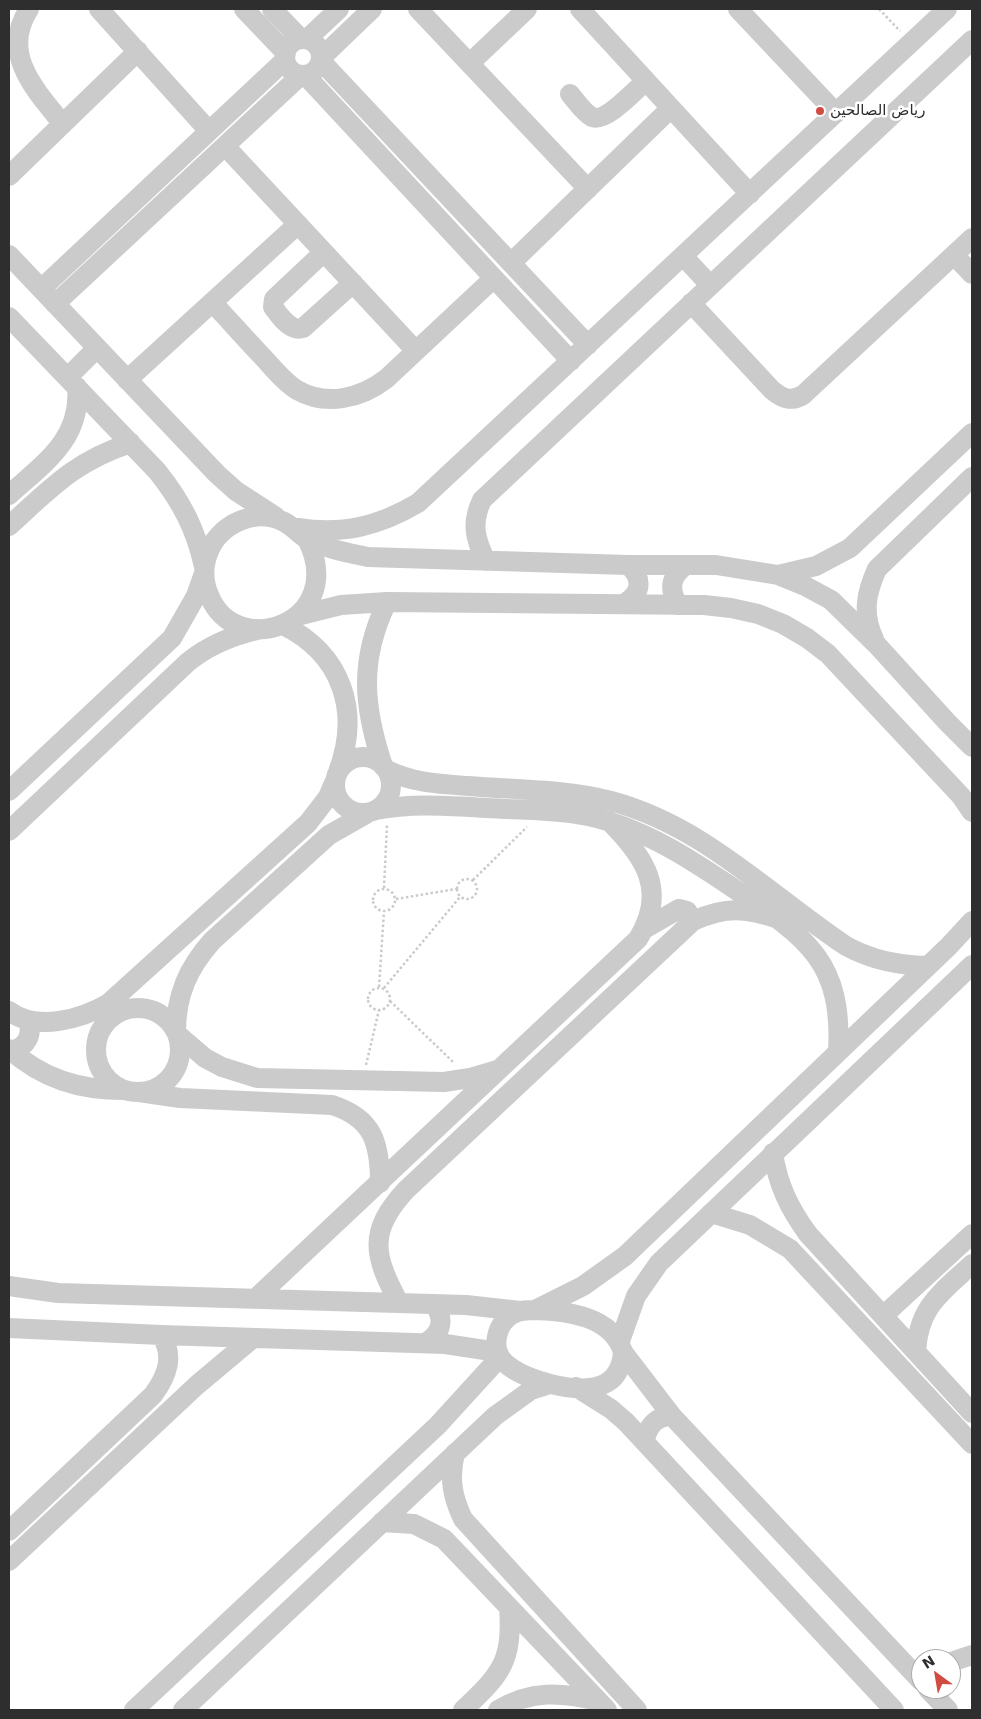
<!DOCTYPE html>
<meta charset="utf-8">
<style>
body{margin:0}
#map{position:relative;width:981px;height:1719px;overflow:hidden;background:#fff;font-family:"DejaVu Sans",sans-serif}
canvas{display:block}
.frame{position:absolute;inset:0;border:10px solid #2e2e2e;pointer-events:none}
.north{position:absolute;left:911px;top:1649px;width:50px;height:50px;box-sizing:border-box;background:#fff;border:1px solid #ababab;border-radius:50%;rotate:328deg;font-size:14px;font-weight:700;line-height:20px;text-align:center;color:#2e2e2e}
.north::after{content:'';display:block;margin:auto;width:18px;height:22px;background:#d24b43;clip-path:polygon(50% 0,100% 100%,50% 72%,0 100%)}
</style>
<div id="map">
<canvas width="981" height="1719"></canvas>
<div class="frame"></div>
<div class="north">N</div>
</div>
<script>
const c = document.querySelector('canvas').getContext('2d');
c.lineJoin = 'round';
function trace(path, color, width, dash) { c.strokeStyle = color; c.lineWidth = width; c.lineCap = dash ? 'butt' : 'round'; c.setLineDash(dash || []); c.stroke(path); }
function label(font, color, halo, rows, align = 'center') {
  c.font = font + ' "DejaVu Sans",Vazirmatn,sans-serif'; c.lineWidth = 5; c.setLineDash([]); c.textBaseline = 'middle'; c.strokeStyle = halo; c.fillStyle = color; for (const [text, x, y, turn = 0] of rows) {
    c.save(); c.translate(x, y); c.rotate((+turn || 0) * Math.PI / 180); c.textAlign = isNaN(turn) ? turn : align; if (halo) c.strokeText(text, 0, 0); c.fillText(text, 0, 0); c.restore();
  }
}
const path = new Path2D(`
 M879,9l21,22
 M457 889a10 10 0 1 1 20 0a10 10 0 1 1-20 0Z
 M473,880l54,-53
 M384,888l3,-63
 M373 900a11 11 0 1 1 22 0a11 11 0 1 1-22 0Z
 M396,899l60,-10
 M379,987l5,-76
 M368 999a11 11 0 1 1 22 0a11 11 0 1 1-22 0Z
 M384,988l76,-91
 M390,1001l64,62
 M366,1065l13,-55`);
const minor = new Path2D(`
 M29,9c-29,44 6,81 34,115
 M99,9l110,122
 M244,9l42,44
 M272,9l29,30
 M418,9l170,180
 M580,9l170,185
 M738,9l98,104
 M285 57a18 18 0 1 1 36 0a18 18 0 1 1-36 0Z
 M307,39l32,-30
 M322,57l50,-48
 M321,61l267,284
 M470,63l57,-54
 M306,76l265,285
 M570,94c6,7 14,19 22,23 14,6 43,-27 54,-36
 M225,146l191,205
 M9,176l129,-125
 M324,252l-50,47 -1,8c7,9 17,25 30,21l50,-45
 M9,255l208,219 19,17 40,26
 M954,255l18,19
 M683,256l27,29
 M511,263l160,-155
 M41,289l244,-229
 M212,302c16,17 31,34 47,51 12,12 23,28 38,37 30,17 64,8 89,-11l108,-101
 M691,303l81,87c11,9 19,12 31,5l169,-157
 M55,304l245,-228
 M9,317l148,154c24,30 39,58 47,96
 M68,377l29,-29
 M127,380l171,-156
 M9,495c34,-31 73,-56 68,-108
 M9,526c42,-38 66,-65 122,-83
 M298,528c45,7 81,-2 120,-25l529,-494
 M307,539c42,83 -71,124 -98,56 -6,-14 -6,-30 0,-44 11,-27 46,-43 73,-30 11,4 17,15 27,19 19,9 39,13 59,17l260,8h88l62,10 27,11 26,14 46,45 70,77 25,25
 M486,561c-11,-22 -15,-38 -4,-61l490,-460
 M778,575l38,-9 34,-18 122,-115
 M625,603c17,-10 18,-25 3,-38
 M678,605c-10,-17 -7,-29 8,-40
 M297,616l44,-11 46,-3 317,3 27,3 27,6 25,10 24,14 21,16 133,142 11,16
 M283,625c59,29 78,86 55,147
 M874,639c-12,-25 -8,-46 3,-70l95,-92
 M335 785a28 28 0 1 1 56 0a28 28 0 1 1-56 0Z
 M383,766c-20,-60 -24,-106 4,-164
 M387,770c26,13 52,14 81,16 47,4 98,3 143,15 93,25 157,93 235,145 26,14 51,19 81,20
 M9,791l163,-153 24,-42 8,-23
 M376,810c37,-7 72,-4 110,-2 33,2 69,1 102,8 56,12 104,44 151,76 68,46 104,70 99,159
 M9,831l179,-169c21,-17 43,-26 69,-32
 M644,929l35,-20 8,2 6,10
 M96 1050a42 42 0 1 1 84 0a42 42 0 1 1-84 0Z
 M9,1011c28,21 73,8 100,-8l199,-180 20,-26 6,-14
 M176,1032c0,-37 12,-64 36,-91l117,-106 37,-21
 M177,1034l28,24 17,9 35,11 187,4 26,-4 27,-8
 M9,1049c34,30 70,41 115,41
 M11,1051c16,-4 22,-16 17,-31
 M139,1092l41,6 152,7c41,13 48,38 48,78
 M773,1153c5,32 16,55 35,81l164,179
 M711,1213l39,12 40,24 182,195
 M9,1286l49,7 408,12 54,6
 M255,1299l383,-360c30,-48 7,-82 -29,-118
 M399,1303c-25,-47 -32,-71 7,-113l287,-269c33,-15 52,-13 86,-2
 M535,1310l48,-24 42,-30 324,-310 23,-25
 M535,1310c32,1 77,6 88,42 -1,14 -6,27 -21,33 -25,10 -78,-5 -97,-22 -15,-14 -9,-40 8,-49 7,-4 14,-4 22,-4z
 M883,1316l89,-82
 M9,1328l152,7 284,9 53,8
 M620,1341l16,-45 23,-33 313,-298
 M425,1343c17,-9 20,-24 9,-39
 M916,1351c3,-45 25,-58 56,-87
 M623,1352l49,64 249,265
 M576,1387l35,22 15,13 268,288
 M645,1441c2,-14 11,-25 27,-25
 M455,1453c-6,25 -3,43 8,66l174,191
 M382,1522l32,2 30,15 163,171
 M9,1531l144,-136c14,-19 22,-39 8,-60
 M9,1561l188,-176 56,-47
 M951,1662l21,-7
 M928,1689l20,21
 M134,1710l304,-285 62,-68
 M183,1710l312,-294 36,-26 19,-6
 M463,1710c38,-36 50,-48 46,-103
 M498,1710c33,-20 63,-18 100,-9`);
const markers = [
 [820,111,5,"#d24b43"]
];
const poiNames = [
 ["رياض الصالحين",830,111]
];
trace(path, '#cbcbcb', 2.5, [2.5, 2.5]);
trace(minor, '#cbcbcb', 20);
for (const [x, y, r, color] of markers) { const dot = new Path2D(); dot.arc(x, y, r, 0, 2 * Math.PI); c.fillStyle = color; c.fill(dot); trace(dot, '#fff', 2); }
label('15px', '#2e2e2e', '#fff', poiNames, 'left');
</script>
